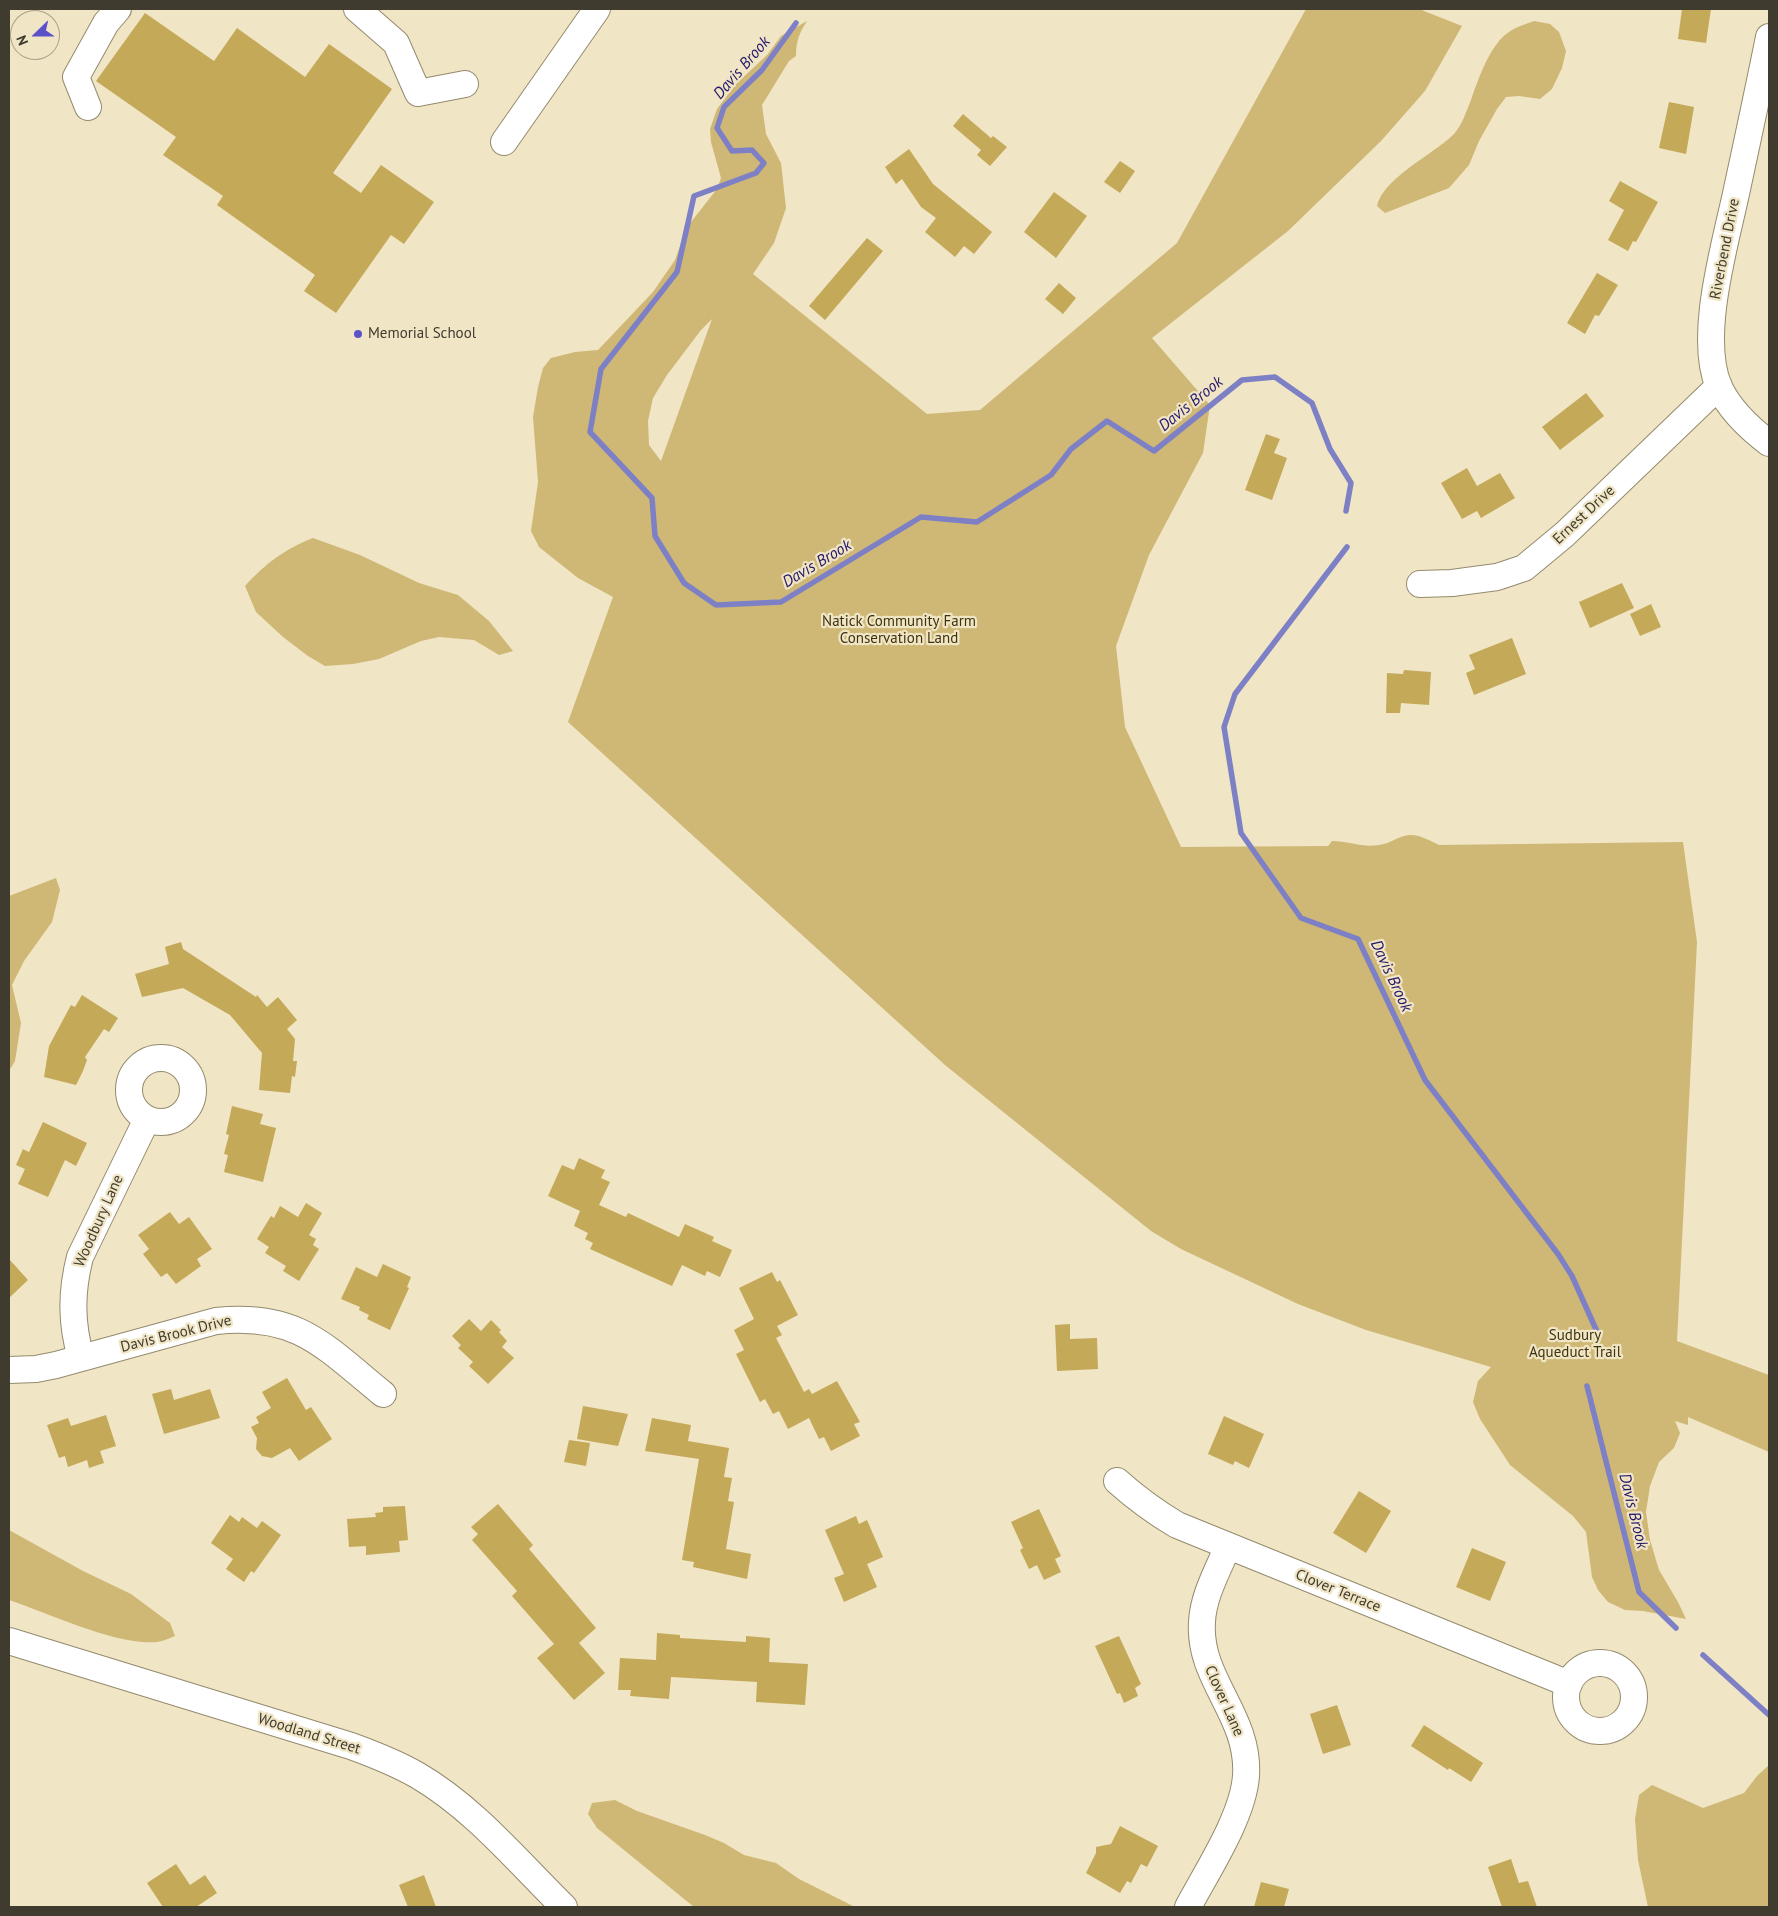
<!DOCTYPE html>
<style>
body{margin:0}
#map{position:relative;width:1778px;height:1916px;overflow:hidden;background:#f0e5c5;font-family:"PT Sans",sans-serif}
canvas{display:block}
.frame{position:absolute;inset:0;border:10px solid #3f3b2e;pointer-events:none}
.north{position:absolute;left:10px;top:10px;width:50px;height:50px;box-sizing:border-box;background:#f0e5c5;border:1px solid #a9a189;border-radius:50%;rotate:248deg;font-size:14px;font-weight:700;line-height:20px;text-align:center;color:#3f3b2e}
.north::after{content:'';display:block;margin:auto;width:18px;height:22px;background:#5b52ca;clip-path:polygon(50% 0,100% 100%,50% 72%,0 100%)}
</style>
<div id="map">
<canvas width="1778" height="1916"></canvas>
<div class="frame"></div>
<div class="north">N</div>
</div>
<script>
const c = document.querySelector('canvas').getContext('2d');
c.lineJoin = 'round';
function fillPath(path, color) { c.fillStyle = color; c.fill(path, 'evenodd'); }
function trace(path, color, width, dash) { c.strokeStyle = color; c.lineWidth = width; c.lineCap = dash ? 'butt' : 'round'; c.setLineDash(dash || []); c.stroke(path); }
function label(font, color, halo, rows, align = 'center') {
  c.font = font + ' "PT Sans",sans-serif'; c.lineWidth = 4.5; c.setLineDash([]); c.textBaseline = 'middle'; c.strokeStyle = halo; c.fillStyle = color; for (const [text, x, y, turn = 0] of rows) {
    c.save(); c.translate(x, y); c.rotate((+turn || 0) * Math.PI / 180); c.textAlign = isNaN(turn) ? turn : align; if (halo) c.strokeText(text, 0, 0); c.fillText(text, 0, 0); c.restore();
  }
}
const green = new Path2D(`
 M1306,9h113l43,17 -37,65 -44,50 -93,90 -136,107 58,67 -7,48 -54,102 -33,91 9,81 56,120 147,-1 4,-5c16,0 31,7 47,4 10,-1 20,-9 30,-10 10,-1 22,6 30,10l244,-3 14,100 -20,399 92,34v77l-81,-35v8l-13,-4 5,12 -6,15 -15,14 -9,24 -4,26 4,28 9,30 19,32 8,17 -43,-8 -18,-1 -17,-8 -10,-12 -6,-13 -6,-45 -13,-16 -63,-51 -30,-46 -7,-17 5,-21 13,-14 -125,-37 -68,-26 -117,-55 -30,-18 -206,-166 -377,-343 45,-125 -35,-19 -39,-31 -8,-16 7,-49 -5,-65 5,-30 5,-19 8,-10 24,-6 23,-2 55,-58 22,-32 12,-33 30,-38 4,-11 -10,-36 -1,-13 7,-20 18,-24 32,-30 14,-19 26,-15c-8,12 -11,21 -11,35l-7,5 -27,44 4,29 15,29 5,45 -12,35 -21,31 174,140 53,-4 197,-167zM712,319l-51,142 -12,-16 -1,-24 5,-23 14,-23 34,-45z
 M1534,21l16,3 9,8 7,19 -4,17 -10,21 -12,10 -21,-3 -13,1 -9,12 -18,32 -10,24 -20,23 -64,25 -8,-7c6,-28 57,-52 77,-72 8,-9 12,-22 17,-34 7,-20 19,-56 38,-68 7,-5 17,-8 25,-11z
 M313,538l47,17 59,28 39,12 31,26 24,30 -14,4 -25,-15 -35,-3 -18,4 -42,18 -26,5 -28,2 -17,-10 -25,-19 -27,-25 -11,-26c21,-23 40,-37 68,-48z
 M56,878l4,12 -8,32 -28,39 -12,24 9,38 -6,38 -6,10v-175z
 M9,1530l74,41 48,23 39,29 5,13c-5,2 -12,5 -18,6 -40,4 -109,-29 -148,-42z
 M1769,1765v142h-121l-10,-47 -3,-41 4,-24 13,-10 51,23 41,-15 13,-17z
 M615,1800l22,11 68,24 19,8 20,12 32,8 23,16 56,28h-161l-97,-79 -9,-14 4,-11z`);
const stream = new Path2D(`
 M796,23l-34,47 -38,37 -7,21 15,23 20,-1 12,13 -8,10 -62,23 -17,76 -76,97 -11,63 62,66 3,38 29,47 32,22 65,-3 140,-85 56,5 74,-47 20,-26 36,-28 47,30 88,-71 33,-3 37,26 18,46 21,34 -5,28
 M1347,547l-112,147 -11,33 17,106 60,85 57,21 67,141 133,174 14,22 27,60
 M1587,1386l52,206 37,36
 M1703,1655l66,60`);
const building = new Path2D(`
 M1682,9h29l-5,34 -28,-4z
 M145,13l69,48 23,-33 68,49 24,-33 63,45 -59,84 28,20 20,-28 53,37 -30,42 -13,-9 -55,78 -32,-22 11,-16 -98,-70 6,-9 -60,-41 13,-18 -80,-56z
 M1669,102l25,5 -8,47 -27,-6z
 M963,114l28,24 2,-2 14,11 -17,19 -13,-11 4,-5 -28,-24z
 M909,149l24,35 59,48 -18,22 -10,-8 -9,11 -30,-25 11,-14 -15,-11 -19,-28 -6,5 -11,-17z
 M1120,161l15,10 -15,22 -16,-11z
 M1620,181l38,21 -22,40 -3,-1 -5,10 -20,-11 16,-30 -15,-9z
 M1054,192l33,24 -31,42 -32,-26z
 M867,238l16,13 -58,69 -16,-14z
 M1597,273l21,12 -19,31 -4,-1 -10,19 -18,-11z
 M1059,283l17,15 -13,16 -18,-15z
 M1586,393l18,23 -44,34 -18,-23z
 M1266,434l14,5 -6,14 13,5 -15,42 -27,-10z
 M1467,468l10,18 23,-13 15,25 -34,20 -4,-7 -15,8 -21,-36z
 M1622,583l12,25 -44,20 -11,-26z
 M1651,604l10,23 -21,9 -10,-22z
 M1512,638l14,36 -52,21 -8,-22 9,-4 -6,-14z
 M1404,670l27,2 -2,33 -28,-2 -1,10h-14l1,-40 16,1z
 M181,942l2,7 73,48 1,-2 10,12 11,-10 19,23 -10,9 8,10 -2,22h4l-2,16 -3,-1 -2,17 -31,-3 3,-37 -32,-38 -47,-27 -41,9 -7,-23 34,-10 -4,-17z
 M82,995l36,23 -9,14 -5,-3 -19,28 2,3 -4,11 -7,14 -32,-8 5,-31 22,-41 4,2z
 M232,1106l31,8 -3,10 16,4 -13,54 -39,-10 4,-17 -4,-1 5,-19 -3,-1z
 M43,1122l44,21 -11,23 -11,-6 -17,37 -30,-13 7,-15 -9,-4 7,-16 6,3z
 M579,1158l26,12 -4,8 9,4 -11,23 27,12 2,-4 51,24 6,-13 29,13 -2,4 20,9 -12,27 -13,-6 -2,5 -23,-11 -10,21 -82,-37 3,-6 -8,-4 3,-6 -14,-7 6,-15 -32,-15 14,-31 12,5z
 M306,1203l16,10 -13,22 7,4 -3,6 6,4 -20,32 -16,-10 3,-5 -21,-13 4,-6 -12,-8 14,-23 3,2 6,-12 18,11z
 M170,1212l9,12 10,-7 23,32 -15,10 4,7 -25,18 -9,-11 -6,4 -18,-23 6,-5 -11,-14z
 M9,1259l19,21 -19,18z
 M383,1264l28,13 -4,10 2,1 -19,42 -23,-11 2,-4 -10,-5 1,-3 -19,-8 15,-32 21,10z
 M772,1272l5,10 3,-2 18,35 -21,11 5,9 -6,3 28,54 5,-3 3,5 25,-13 23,41 -6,2 6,12 -29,15 -7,-14 -5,2 -10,-21 -21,11 -9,-18 -6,3 -8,-15 -5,3 -24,-48 8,-4 -10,-20 20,-11 -15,-31z
 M469,1319l12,12 10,-11 10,10 -2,2 8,9 -5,6 12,11 -26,26 -19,-18 4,-4 -15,-14 3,-3 -9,-9z
 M1070,1324v15l27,-1 1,31 -41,2 -2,-46z
 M287,1378l19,32 5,-3 21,32 -33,22 -9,-13 -18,10 -10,-2 -6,-7 1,-11 -6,-11 8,-4 -3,-6 15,-9 -9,-16z
 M171,1389l3,11 36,-11 10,29 -56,16 -12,-40z
 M583,1406l45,8 -10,32 -41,-7z
 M106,1415l10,31 -16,5 4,12 -15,5 -2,-8 -19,7 -3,-11 -6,2 -12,-33 21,-7 3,8z
 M1224,1416l40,18 -15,34 -14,-7 -2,4 -25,-11z
 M652,1418l39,7 -3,16 41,7 -5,29 8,1 -4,23 6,1 -8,47 25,5 -4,25 -54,-12 1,-5 -12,-2 17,-101 -54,-8z
 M569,1440l21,3 -4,23 -22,-4z
 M1359,1491l32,20 -25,42 -33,-20z
 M498,1504l35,41 -4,4 67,79 -17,15 26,30 -31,27 -37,-42 17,-14 -42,-48 5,-5 -45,-51 6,-6 -7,-7z
 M405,1506l3,34 -9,1 1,11 -34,3v-9l-17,1 -2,-28 29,-2 -1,-4 8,-1v-5z
 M1039,1509l22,47 -6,3 6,13 -17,8 -7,-15 -8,4 -9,-19 3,-2 -12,-26z
 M230,1515l9,7 3,-5 15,11 5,-7 19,14 -27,38 -3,-2 -7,11 -18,-13 7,-10 -22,-16z
 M856,1516l3,8 8,-4 16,37 -16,7 10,23 -33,15 -10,-24 10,-4 -19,-44z
 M1472,1548l34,14 -16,39 -34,-14z
 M657,1633l23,2v3l66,4v-6l24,2 -1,24 39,2 -3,41 -49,-3 1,-20 -86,-5 -2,22 -39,-3 1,-6h-13l2,-32 36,2z
 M1119,1636l22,48 -6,4 3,8 -14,7 -4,-10 -3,1 -22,-48z
 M1337,1705l14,40 -28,9 -13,-40z
 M1424,1725l59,38 -12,19 -22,-14 -1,2 -37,-24z
 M1120,1826l38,20 -11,21 -6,-3 -10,19 -4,-2 -7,12 -34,-20 10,-20v-6l15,-3z
 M1511,1859l8,24 9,-2 9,26h-35l-14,-40z
 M176,1864l14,21 15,-10 12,18 -21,14h-33l-16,-24z
 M424,1875l12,32h-28l-9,-22z
 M1261,1882l28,7 -5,18h-30z`);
const minor = new Path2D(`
 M357,9l39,34 22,50 47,-9
 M1769,37c-10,50 -21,101 -32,152 -11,53 -40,147 -18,198 11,23 30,41 50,56
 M88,107l-12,-30 30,-54 12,-14
 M504,142l93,-133
 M1420,584l32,-1 45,-6 27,-9 41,-34 154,-148
 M129 1090a32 32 0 1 1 64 0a32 32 0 1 1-64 0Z
 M81,1358c-10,-35 -10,-66 -1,-101l67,-138
 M9,1370l27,-1 20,-4 160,-44c82,-9 109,26 167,73
 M1117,1481c19,17 38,31 60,44l392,159
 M9,1641l342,105c22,8 45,17 66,29 57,33 101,87 147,132
 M1566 1697a34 34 0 1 1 68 0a34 34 0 1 1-68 0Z
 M1188,1907c19,-36 55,-90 58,-131 4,-61 -48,-96 -44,-154 1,-26 16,-52 26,-76`);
const markers = [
 [358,334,5,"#5b52ca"]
];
const streetNames = [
 ["Riverbend Drive",1725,249,-79],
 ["Ernest Drive",1584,515,-43],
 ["Woodbury Lane",99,1221,-66],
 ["Davis Brook Drive",176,1334,-14],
 ["Clover Terrace",1338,1591,22],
 ["Clover Lane",1224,1701,66],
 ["Woodland Street",309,1734,17]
];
const poiNames = [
 ["Memorial School",368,334]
];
const parkNames = [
 ["Natick Community Farm",899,622],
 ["Conservation Land",899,639],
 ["Sudbury",1575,1336],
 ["Aqueduct Trail",1575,1353]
];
const waterNames = [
 ["Davis Brook",742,68,-49],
 ["Davis Brook",1191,404,-39],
 ["Davis Brook",817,564,-31],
 ["Davis Brook",1391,976,65],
 ["Davis Brook",1633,1511,76]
];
fillPath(green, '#cfb875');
trace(stream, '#7e80c6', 5.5);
fillPath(building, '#c4a959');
trace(minor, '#948a6d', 28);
trace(minor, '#fff', 26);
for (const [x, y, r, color] of markers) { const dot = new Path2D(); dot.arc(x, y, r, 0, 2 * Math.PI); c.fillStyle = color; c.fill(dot); trace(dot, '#f0e5c5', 2); }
label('15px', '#3f3b2e', '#f0e5c5', streetNames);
label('15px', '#3f3b2e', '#f0e5c5', poiNames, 'left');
label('15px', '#3e330f', '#f0e5c5', parkNames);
label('italic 16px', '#251769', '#f0e5c5', waterNames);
</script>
